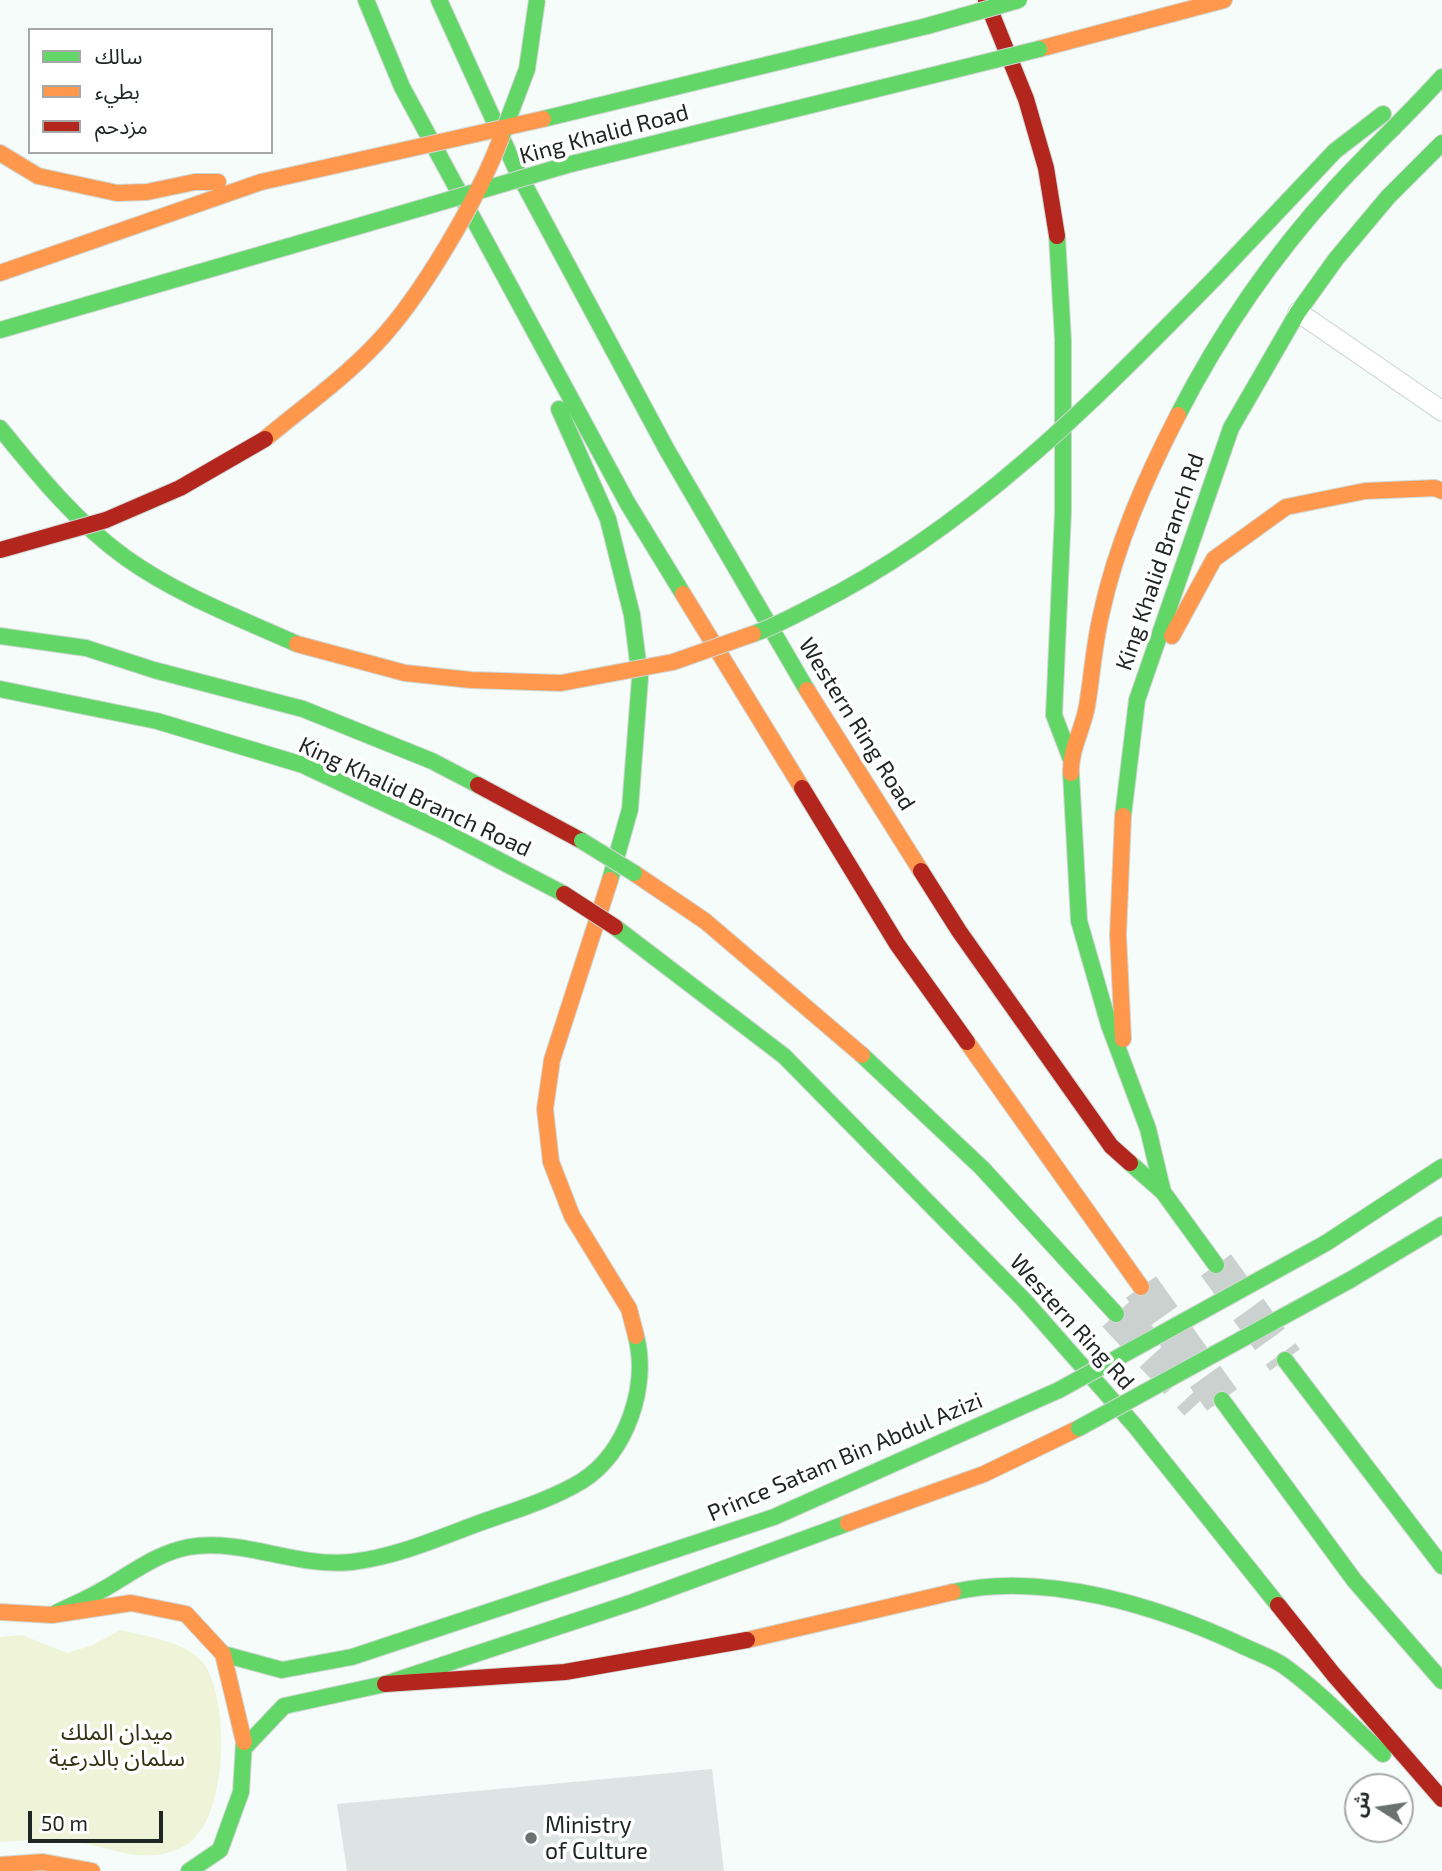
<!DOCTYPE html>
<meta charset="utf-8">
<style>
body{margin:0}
#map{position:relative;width:1442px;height:1871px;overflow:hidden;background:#f5fcfa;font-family:"Exo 2","Noto Sans Arabic",sans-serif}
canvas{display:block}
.legend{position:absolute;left:28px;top:28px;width:245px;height:126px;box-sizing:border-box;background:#fff;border:2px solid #a6a8a7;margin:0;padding:9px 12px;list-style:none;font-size:21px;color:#202624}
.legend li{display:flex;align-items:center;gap:14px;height:35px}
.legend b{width:35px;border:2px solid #a6a8a7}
.north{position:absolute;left:1344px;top:1773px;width:70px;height:70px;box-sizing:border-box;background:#fff;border:2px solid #a6a8a7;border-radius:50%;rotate:282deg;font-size:19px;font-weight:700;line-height:28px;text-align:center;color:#202624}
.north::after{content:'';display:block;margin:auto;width:24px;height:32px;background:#6b716f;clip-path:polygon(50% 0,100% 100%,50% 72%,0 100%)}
.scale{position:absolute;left:28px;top:1811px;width:135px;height:32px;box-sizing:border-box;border:4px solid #202624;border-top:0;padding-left:9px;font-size:21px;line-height:24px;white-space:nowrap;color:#202624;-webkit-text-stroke:5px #fff;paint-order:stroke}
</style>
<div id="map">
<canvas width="1442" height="1871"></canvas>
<ul class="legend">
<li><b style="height:9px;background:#63d668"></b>سالك</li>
<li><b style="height:9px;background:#ff974d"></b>بطيء</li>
<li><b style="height:9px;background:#b3261e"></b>مزدحم</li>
</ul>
<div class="north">ش</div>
<div class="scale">50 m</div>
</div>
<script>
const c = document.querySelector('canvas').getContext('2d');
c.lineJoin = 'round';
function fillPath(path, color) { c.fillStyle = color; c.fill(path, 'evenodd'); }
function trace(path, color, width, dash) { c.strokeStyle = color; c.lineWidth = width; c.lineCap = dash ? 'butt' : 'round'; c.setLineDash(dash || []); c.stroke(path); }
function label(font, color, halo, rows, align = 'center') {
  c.font = font + ' "Exo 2","Noto Sans Arabic",sans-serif'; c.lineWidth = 7; c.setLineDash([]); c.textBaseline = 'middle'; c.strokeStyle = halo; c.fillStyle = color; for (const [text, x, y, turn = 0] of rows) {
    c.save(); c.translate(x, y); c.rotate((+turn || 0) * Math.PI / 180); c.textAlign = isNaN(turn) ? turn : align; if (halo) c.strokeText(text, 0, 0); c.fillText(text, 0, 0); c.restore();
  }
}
const green = new Path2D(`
 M121,1630c25,7 66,11 83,34 26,37 25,160 -21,183 -42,20 -72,-1 -114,-6 -22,-2 -46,-1 -69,1v-205l22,-2 45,18 23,-7z`);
const building = new Path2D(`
 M712,1769l12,102h-377l-10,-67z`);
const highwayTunnel = new Path2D(`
 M1216,1265l69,95
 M1141,1287l81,113
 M1116,1314l82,89`);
const street = new Path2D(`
 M1298,312l144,99`);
const fast = new Path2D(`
 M366,0l36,87 226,417 55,90
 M439,0l77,169 151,281 140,240
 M543,119l384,-93
 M567,165l383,-94
 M1057,236l6,104v172l-9,203 16,42
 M1214,279l121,-128 48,-37
 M0,330l421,-122
 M559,409l49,110 24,96 8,63 -10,131 -20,71
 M1178,415c42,-82 95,-159 157,-227 35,-38 73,-73 107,-111
 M0,428c38,47 77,95 126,130 52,37 113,60 171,86
 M0,636l86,12 68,22 149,39 129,52 46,24
 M0,689l157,32 146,44 136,64 125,65
 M1071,773l8,148 30,104 39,104 15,63
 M1123,816l14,-116 94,-272 67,-116 38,-53 52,-62 54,-54
 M615,927l169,129 240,244 111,126 143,179
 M862,1055l120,113 134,146
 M1130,1163l33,29 53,73
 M1326,1243l116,-76
 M1350,1280l92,-55
 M1285,1360l157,206
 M1222,1400l132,180 88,101
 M953,1592c91,-21 205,14 288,53 14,7 30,12 43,21 35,25 67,59 99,88
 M52,1615c17,-9 36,-16 52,-26 28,-16 53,-36 85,-42 54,-9 108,21 163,15 43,-5 82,-22 122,-37 35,-13 75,-24 108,-44 45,-29 67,-95 54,-145
 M223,1654l59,16 70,-13 422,-140 285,-127
 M245,1747l39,-41 101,-22 248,-82 215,-79
 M189,1871l31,-21 21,-58 3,-50`);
const slow = new Path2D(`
 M1039,49l185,-49
 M0,153l38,23 79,17 30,-1 48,-10h23
 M0,273l261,-91
 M683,594l119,194
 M1172,636l42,-77 72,-52 79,-16 70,-3 7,3
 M807,690l114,181
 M1071,773c-1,-23 12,-44 16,-67 5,-30 7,-61 14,-91 15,-70 44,-136 77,-200
 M1123,816l-5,119 5,104
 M634,873l71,48 157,134
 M610,880l-58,180 -7,49 6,53 21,54 57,93 7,27
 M967,1042l174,245
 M848,1523l136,-49 95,-46
 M0,1612l52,3 79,-12 55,11 37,40 21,88
 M747,1640l206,-48
 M0,1865l43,-3 49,9`);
const jam = new Path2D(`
 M986,0l40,99 20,69 11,68
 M478,785l104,56
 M802,788l95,156 70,98
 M921,871l38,60 152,215 19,17
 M1278,1605l56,70 108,124
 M385,1684l180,-12 182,-32`);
const fastBridge = new Path2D(`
 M927,26l92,-26
 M950,71l89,-22
 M501,138l26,-69 10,-69
 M421,208l146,-43
 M753,634c21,-7 42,-19 62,-29 155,-77 279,-204 399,-326
 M582,841l52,32
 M1059,1390l267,-147
 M1079,1428l271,-148`);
const slowBridge = new Path2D(`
 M261,182l282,-63
 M265,439c37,-31 78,-60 111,-95 45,-47 102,-145 125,-206
 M297,644l108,29 66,7 90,3 112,-21 80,-28`);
const jamBridge = new Path2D(`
 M0,550l106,-30 74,-32 85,-49
 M564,894l51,33`);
const markers = [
 [531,1838,7,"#6b716f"]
];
const streetNames = [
 ["King Khalid Road",604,134,-15],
 ["King Khalid Branch Rd",1160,562,-71],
 ["Western Ring Road",857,724,58],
 ["King Khalid Branch Road",415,797,25],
 ["Western Ring Rd",1072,1322,48],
 ["Prince Satam Bin Abdul Azizi",845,1457,-23]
];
const parkNames = [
 ["ميدان الملك",117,1732],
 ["سلمان بالدرعية",117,1758]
];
const poiNames = [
 ["Ministry",545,1825],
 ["of Culture",545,1851]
];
fillPath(green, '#eff3d7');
fillPath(building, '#dde4e3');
trace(highwayTunnel, '#cad1cf', 37, [37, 18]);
trace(street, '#d0d7d5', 21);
trace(fast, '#d0d7d5', 18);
trace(slow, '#d0d7d5', 18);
trace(jam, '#d0d7d5', 18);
trace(street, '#fefffe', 19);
trace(fast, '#63d668', 16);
trace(slow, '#ff974d', 16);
trace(jam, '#b3261e', 16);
trace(fastBridge, '#d0d7d5', 18, []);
trace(slowBridge, '#d0d7d5', 18, []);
trace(jamBridge, '#d0d7d5', 18, []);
trace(fastBridge, '#63d668', 16);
trace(slowBridge, '#ff974d', 16);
trace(jamBridge, '#b3261e', 16);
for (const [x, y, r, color] of markers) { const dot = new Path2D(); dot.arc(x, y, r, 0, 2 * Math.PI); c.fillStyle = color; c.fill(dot); trace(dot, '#fff', 2.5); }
label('23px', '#202624', '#fff', streetNames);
label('23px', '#333313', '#fff', parkNames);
label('23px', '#202624', '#fff', poiNames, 'left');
</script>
